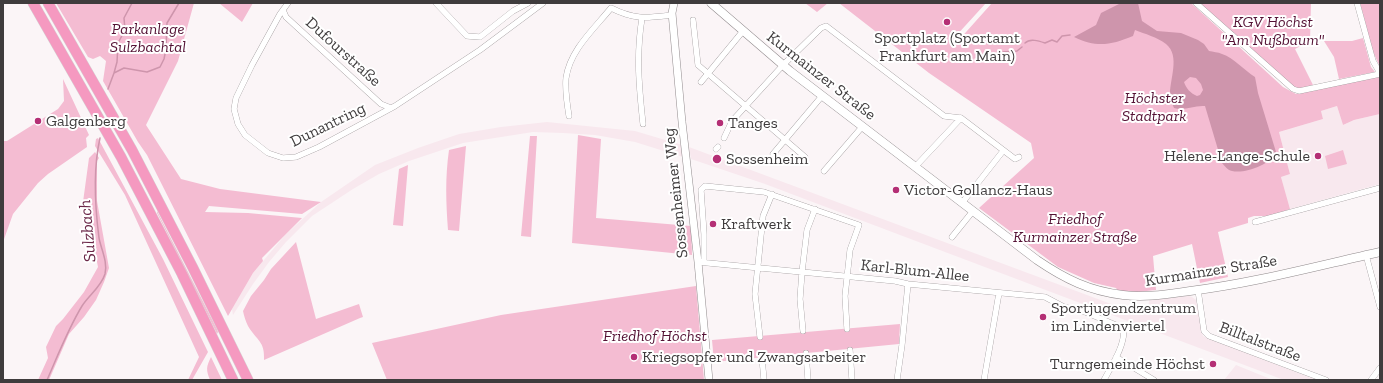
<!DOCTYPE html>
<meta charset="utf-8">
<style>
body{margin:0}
#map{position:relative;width:1383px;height:383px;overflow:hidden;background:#fbf5f7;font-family:"Zilla Slab",serif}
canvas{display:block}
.frame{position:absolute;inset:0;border:4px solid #3f3c3d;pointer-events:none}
</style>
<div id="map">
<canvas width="1383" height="383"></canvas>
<div class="frame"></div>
</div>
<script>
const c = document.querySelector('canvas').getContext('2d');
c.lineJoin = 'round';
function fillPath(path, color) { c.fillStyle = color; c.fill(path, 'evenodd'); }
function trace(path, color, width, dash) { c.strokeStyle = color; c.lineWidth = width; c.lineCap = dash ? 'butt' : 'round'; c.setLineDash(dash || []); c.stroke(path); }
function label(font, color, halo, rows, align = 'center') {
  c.font = font + ' "Zilla Slab",serif'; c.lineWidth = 4; c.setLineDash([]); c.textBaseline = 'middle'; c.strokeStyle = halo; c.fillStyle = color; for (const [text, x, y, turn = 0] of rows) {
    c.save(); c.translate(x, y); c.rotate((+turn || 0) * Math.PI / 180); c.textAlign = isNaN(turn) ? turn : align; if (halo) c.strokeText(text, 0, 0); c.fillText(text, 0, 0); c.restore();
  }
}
const built = new Path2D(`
 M1337,106l6,19 11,-5 26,-6v70l-90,25 -9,-32 9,-3 -11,-42 44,-13 -2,-8z
 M547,122l88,9 47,14 1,12 -48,-15 -40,-7 -32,-2 -30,-1 -70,11 -54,18 -30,13 -26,15 -41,27 -26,26 -17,20 -16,22 -20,31 -1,-6 21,-36 32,-38 36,-33 54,-37 43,-17 41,-14 42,-7z
 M689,147l441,164 5,-1 13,5 1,-15 39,-4 4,1 4,3 7,36 114,44h-33l-519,-196 -74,-25z
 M1236,365l37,15h-49z`);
const green = new Path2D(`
 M56,3h138l-16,58 -32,64 35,54 39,10 101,13 -19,12 -93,-8 -4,6 43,1 54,5 -40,40 1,3 -10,12 -25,43 -81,-161 -9,-13 -35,-61 3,-20 -6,-5 -7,3 -5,-2z
 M219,3h34l-11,19z
 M805,3h23l-11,9z
 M839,3h147l-31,34 3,4 34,-38h199l92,84 13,7 83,-19 1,3v36l-26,6 -11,5 -6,-19 -16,5 2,8 -44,13 11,42 -9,3 9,32 -18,7h-18l-6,2v5l-30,9 10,45 -28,6 -8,-39 -39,12 3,34 -19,2 -19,-1 -2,-3 -22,-5 -36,-16 -79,-59 55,-50 -3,-15 -102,-70z
 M1200,3h111l-1,38 -15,8 18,36 -12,4 -7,-1z
 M1360,3h20v64l-7,-15z
 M1363,38l8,29 4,5 -36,7 -5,-22 -10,-16h28z
 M63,79l26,56 -3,3 1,9 -39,27 -10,9 -25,31 -10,28v-101h4l51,-32 6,-8z
 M578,135l23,4 -5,79 95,8 1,29 -120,-12z
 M530,136h7l-6,101 -10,-1z
 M98,138l65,121 44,91 1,2 -16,28h-4l11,-23 -74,-162 -30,-49 1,-7z
 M466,146l-7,85 -11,-1c-2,-28 -3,-52 1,-80z
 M1343,150l4,14 -19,5 -3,-13z
 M95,152l4,6 -2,3v40l12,67 -5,14 -8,18 -12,17 -15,17 -20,46h-11l10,-22 -2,-11 10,-21 7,-7 21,-27 14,-25 -8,-41 -7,-24 6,-44z
 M408,165l-5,61 -10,-1 6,-56z
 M157,211l60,118 1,3 -1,2 -60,-121z
 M296,242l20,77 43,-15 4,13 -3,1 -96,42c1,-19 -7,-19 -16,-34 -2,-4 -4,-10 -5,-15l8,-15 13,-16 7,-11z
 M696,286l8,94h-317l-15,-37 129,-28z
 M900,324l-1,20 -185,18 -2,-22z
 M211,357l11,23h-12c-4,-10 -4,-13 1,-23z`);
const water = new Path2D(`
 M1121,3h17l4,18 15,10 24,2 17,7 6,4 5,7c4,1 9,1 13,3 12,4 22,16 33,23l3,16 18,59c-6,13 -31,22 -44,19 -5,-1 -7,-5 -10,-8l-17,-57c-11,-1 -20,5 -31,2 -1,-3 -4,-7 -4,-11 -1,-17 11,-41 -4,-53 -9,-7 -21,-10 -31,-14l-2,6c-22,9 -36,12 -59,1l22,-12 5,-12zM1190,77l6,1 5,6 2,6 -3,5 -3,1c-7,-3 -11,-8 -13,-14z`);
const stream = new Path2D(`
 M1025,43c5,-5 14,-2 20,0l7,-3 5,2 5,-6 8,-1
 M981,60l2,1 7,-4 6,2 7,-7 14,-1 5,-4
 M114,73l3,-11 1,-19 7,-13 -1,-12 8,-15
 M108,89l6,-16 10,-5 23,4 13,-5 4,-8 2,-10 1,-26 12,-20
 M47,380c11,-25 21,-51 35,-74 7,-11 19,-19 23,-32 3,-12 -4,-25 -6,-36 -4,-31 -6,-69 1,-100`);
const minor = new Path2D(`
 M288,3l-8,11 -28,51 -16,33 -2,11 4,15 7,11 23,18 15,5 13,-1 23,-10 76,-41 85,-56 63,-47
 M436,3l31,33 13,1 33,-26 15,-8
 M1196,3l97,86 6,2 81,-17
 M1357,3l16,58 7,12
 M283,10l3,7 95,87 10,4
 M642,18c-6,37 -3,69 1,106
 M693,20l5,45 107,92
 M701,82l42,-51
 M569,116c-2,-12 -4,-25 -3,-38 4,-28 28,-49 45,-70 24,12 35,10 61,7
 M724,138l8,-17 51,-56 38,-37 5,-2 118,90 17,2 54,41 4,-2
 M716,149l2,-2
 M773,154l49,-58
 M915,167l46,-49
 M824,171l38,-44
 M962,203l41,-52
 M1255,222l125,-34
 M952,237l21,-26
 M1366,255l14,52
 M698,262l197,19 13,3 137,13 19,10 21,5 38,16c4,14 -12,39 -19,52
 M704,262v-28l-3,-44 4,-4 59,6 95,33 -9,25 -5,46 2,33
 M1198,290l6,41 5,5 117,44
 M803,331l-3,-32 2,-27 5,-42 8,-21
 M760,337l-5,-43 8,-78 9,-22
 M850,350l2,30
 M806,353l2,27
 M1116,357l38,23
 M762,358l2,22
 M897,380l5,-35 6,-61
 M984,380l15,-87
 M1371,380l9,-12`);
const tertiary = new Path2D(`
 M674,3l-2,10 10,109 16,140 11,118`);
const secondary = new Path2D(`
 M711,3l79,68 247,189c28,19 52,31 86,35 23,3 45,-1 67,-4 64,-8 127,-25 190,-39`);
const motorway = new Path2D(`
 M33,3l88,154 61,117 51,106
 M48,3l84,147 61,118 55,112`);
const markers = [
 [947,22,4,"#b42f75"],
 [38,121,4,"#b42f75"],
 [720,123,4,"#b42f75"],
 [1318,156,4,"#b42f75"],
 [717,159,5,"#b42f75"],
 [896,190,4,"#b42f75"],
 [713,224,4,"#b42f75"],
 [1043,317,4,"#b42f75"],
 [634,357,4,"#b42f75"],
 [1213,364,4,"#b42f75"]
];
const parkNames = [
 ["KGV Höchst",1273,22],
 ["\"Am Nußbaum\"",1273,40],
 ["Parkanlage",148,29],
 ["Sulzbachtal",148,47],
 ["Höchster",1154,98],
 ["Stadtpark",1154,116],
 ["Friedhof",1075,219],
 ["Kurmainzer Straße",1075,237],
 ["Friedhof Höchst",655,336]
];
const poiNames = [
 ["Sportplatz (Sportamt",947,38,"center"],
 ["Frankfurt am Main)",947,56,"center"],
 ["Galgenberg",46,121],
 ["Tanges",728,123],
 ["Helene-Lange-Schule",1310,156,"right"],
 ["Sossenheim",726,159],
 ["Victor-Gollancz-Haus",904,190],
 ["Kraftwerk",721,224],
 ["Sportjugendzentrum",1051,308],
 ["im Lindenviertel",1051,326],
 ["Kriegsopfer und Zwangsarbeiter",642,357],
 ["Turngemeinde Höchst",1205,364,"right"]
];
const streetNames = [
 ["Dufourstraße",343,52,42],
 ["Kurmainzer Straße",821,76,38],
 ["Dunantring",328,125,-26],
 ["Sossenheimer Weg",676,193,-96],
 ["Karl-Blum-Allee",915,271,6],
 ["Kurmainzer Straße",1211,271,-9],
 ["Billtalstraße",1260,342,21]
];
const waterNames = [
 ["Sulzbach",88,231,-95]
];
fillPath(built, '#f8e8ee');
fillPath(green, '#f4bcd2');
fillPath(water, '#ce95ac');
trace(stream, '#ce95ac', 1.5);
trace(minor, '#908a8c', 6);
trace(tertiary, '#908a8c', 8);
trace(secondary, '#908a8c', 9);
trace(motorway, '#d5d4d4', 11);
trace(minor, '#fff', 5.5);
trace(tertiary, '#fff', 7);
trace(secondary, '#fff', 8);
trace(motorway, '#f599c0', 10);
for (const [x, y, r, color] of markers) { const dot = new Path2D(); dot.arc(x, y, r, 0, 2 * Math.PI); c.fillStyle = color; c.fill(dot); trace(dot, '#fff', 1.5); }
label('italic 16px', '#541134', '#fff', parkNames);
label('16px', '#3f3c3d', '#fff', poiNames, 'left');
label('16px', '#3f3c3d', '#fff', streetNames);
label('italic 17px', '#6a2647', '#fff', waterNames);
</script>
